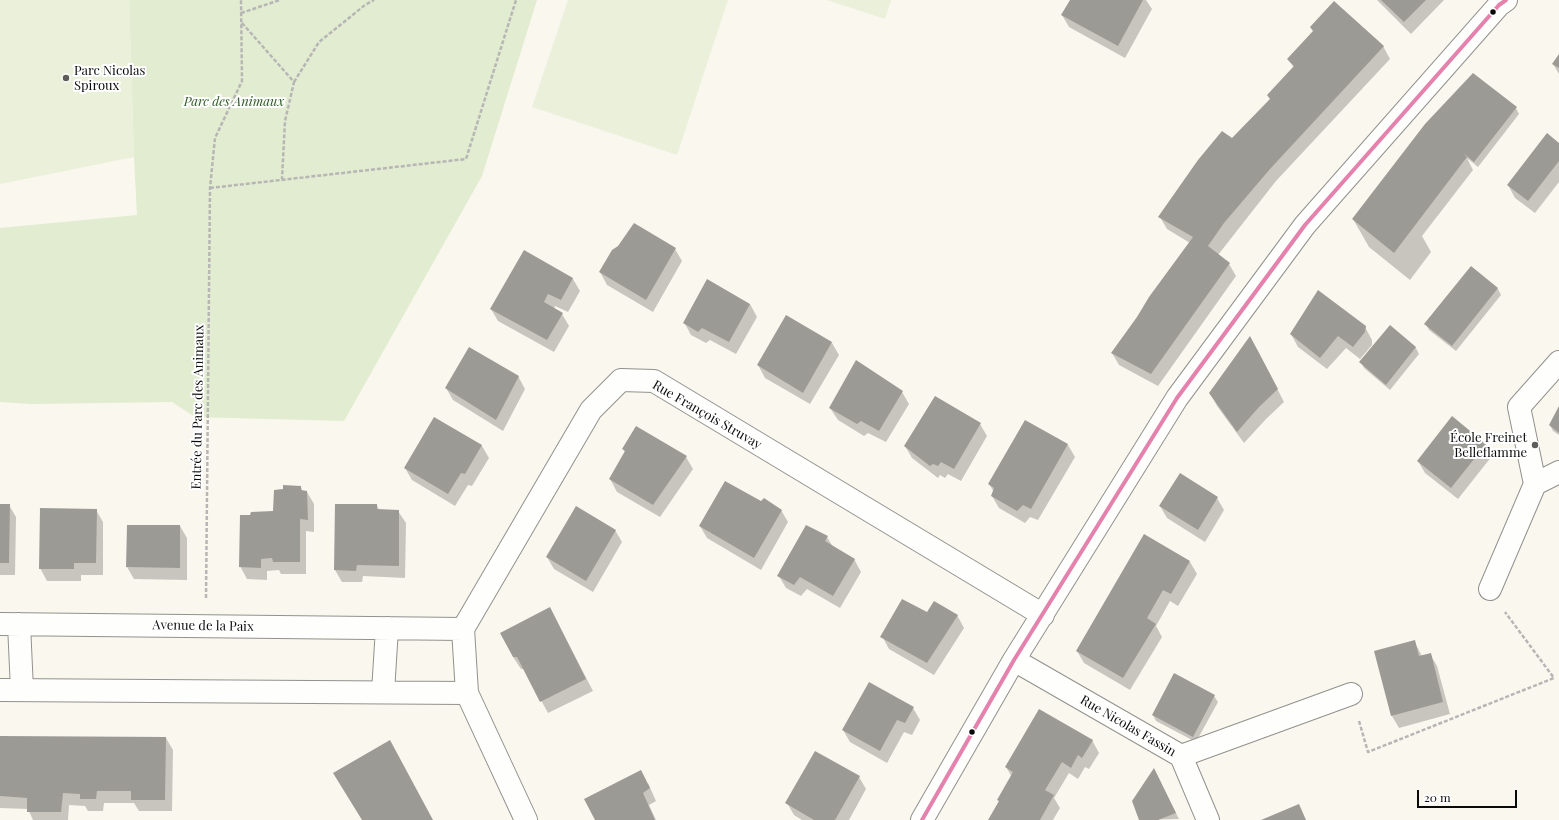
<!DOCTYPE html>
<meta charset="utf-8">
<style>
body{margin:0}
#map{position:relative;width:1559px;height:820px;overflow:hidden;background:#f9f7ee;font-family:"Playfair Display",serif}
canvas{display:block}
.scale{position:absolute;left:1417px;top:790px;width:100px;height:18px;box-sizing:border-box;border:2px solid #0a0a0a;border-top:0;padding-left:5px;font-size:12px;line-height:14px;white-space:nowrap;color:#0a0a0a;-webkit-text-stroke:3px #fff;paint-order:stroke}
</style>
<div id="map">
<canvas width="1559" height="820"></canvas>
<div class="scale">20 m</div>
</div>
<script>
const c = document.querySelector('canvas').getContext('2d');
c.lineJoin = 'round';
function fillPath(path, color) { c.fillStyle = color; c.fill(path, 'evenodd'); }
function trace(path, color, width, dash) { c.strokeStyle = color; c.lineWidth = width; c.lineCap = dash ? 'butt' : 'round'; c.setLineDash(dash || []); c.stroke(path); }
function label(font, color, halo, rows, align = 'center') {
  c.font = font + ' "Playfair Display",serif'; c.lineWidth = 4; c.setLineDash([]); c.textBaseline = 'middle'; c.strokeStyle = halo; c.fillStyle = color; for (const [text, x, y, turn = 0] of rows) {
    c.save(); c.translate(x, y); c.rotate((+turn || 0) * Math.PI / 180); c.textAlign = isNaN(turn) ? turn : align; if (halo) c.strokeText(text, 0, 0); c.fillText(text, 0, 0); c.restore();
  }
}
const green = new Path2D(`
 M129,0h408l-55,176 -138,245 -149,-4 -23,-15 -141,2 -31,-2v-174l137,-13 -3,-58z`);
const pitch = new Path2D(`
 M0,0h129l5,157 -134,27z
 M568,0h160l-51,155 -145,-48z
 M827,0h64l-6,19z`);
const shadow = new Path2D(`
 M1071,0h75l6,9 -27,49 -56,-31 -7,-12z
 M1377,0h67l-33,34z
 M1314,31l69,15 7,13 -114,122 -58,74 11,9 7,12 -78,110 -39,-21 -7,-12 78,-110 -23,-14 -7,-12 110,-118 24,-31 -6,-9z
 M1559,55v19l-6,-10z
 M1516,108l3,6 -41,53 -11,-9 6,12 -51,66 9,16 -21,28 -41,-33 -16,-28z
 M1559,144v38l-24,31 -20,-15 -7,-13z
 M675,249l7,12 -29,51 -46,-27 -7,-13z
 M524,251l49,28 7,12 -12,21 -13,-6 -1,3 8,5 7,12 -15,26 -56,-31 -7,-12z
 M1471,268l27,21 3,6 -45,56 -27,-21 -3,-6z
 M750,304l7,13 -21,37 -26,-14 -4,3 -15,-8 -7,-13z
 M786,316l46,27 7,12 -29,49 -45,-26 -7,-13z
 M1390,326l26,22 3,6 -29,36 -26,-22 -3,-6z
 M1365,327l7,13v5l-12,14 -14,-11 -19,21 -29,-22 -7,-13z
 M1257,349l27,53 -18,17 -22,24 -27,-37 -7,-13z
 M518,376l7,13 -22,42 -50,-31 -7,-12z
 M902,392l7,12 -23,38 -18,-9 -4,3 -26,-16 -8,-12z
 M1559,408v27l-6,-4 -3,-6z
 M434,418l48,28 7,12 -17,28 -4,-1 -13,21 -43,-26 -7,-12z
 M1025,421l43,24 7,12 -37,63 -8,-3 -5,6 -26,-15 -7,-12 2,-4 -5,-8z
 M980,424l7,12 -26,45 -13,-7 -3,4 -5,-3 -2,3 -26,-20 -7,-12z
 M1485,444l7,12 -34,43 -33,-26 -7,-12z
 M624,449l62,8 7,12 -33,48 -43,-25 -7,-13 15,-26z
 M301,487l2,5h4l7,12v28l-8,-1v43h-25l-2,-4 -12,1v9l-20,-1 -7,-13 11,-50 23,-4z
 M1217,498l7,12 -19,32 -38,-24 -7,-12z
 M761,503l20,7 7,12 -27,48 -54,-32 -7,-12z
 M0,505h9l7,12 -1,58h-15z
 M377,505l2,5 19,1 8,12 -1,55 -42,-2 -1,6h-20l-7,-12z
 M96,510l7,12v53h-22v6h-34l-7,-13z
 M128,526h52l7,12v42l-53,-1 -7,-12z
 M615,530l7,12 -29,50 -39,-23 -7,-12z
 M1145,536l45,26 7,12 -19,32 -8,-5 -14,25 6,11 -32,53 -46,-27 -7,-12z
 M827,537l6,10 21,12 7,13 -21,36 -33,-19 -6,7 -15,-8 -7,-12z
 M550,608l43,83 -45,22 -24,-44h-3l-8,-12z
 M928,613l29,2 7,13 -30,47 -45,-26 -7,-13z
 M1414,641l8,15 8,-2 7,12 13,48 -51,14 -7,-12z
 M1214,696l4,6 -22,40 -40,-21 -3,-6z
 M913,708l7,12 -8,15 -8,-3 -17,31 -37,-21 -7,-12z
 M0,737l166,1 7,12 -1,61h-33l-5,-8h-30l-1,8h-15l-3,-5 -16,-1 -1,15h-35l-5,-11 -28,-1z
 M1092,740l7,13 -10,16 -4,-2 -7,12 -9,-6 -15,25 6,10 -7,12h-64l23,-43 -6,-10z
 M1157,775l22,44 -39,1z
 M859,777l7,12 -17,31h-47l-8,-5 -7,-12z
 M648,783l8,18 -7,4 7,15h-60z`);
const building = new Path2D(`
 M1070,0h73l-25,46 -57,-31z
 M1381,0h45l-22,22z
 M1334,1l50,45 -114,123 -46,54 -16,23 22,17 -79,111 -40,-21 26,-36 12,-20 44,-60 -35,-20 40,-57 24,-29 10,7 38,-39 -3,-4 27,-29 -7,-7 26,-28 -3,-4z
 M1559,54v14l-7,-4z
 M1473,73l44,34 -43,55 -11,-9 4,4 -73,96 -42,-34 73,-95z
 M1547,133l12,10v18l-31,40 -21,-16z
 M634,223l42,25 -30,52 -47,-28 13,-22 6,-4z
 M524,250l49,28 -12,22 -13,-6 -4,8 19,11 -16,27 -57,-31z
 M1471,266l27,22 -46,58 -28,-22z
 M707,279l43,25 -21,38 -27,-14 -4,4 -15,-9z
 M1318,290l48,36 -1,6 -12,15 -15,-11 -18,22 -30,-24z
 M786,315l46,27 -29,51 -46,-28z
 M1390,325l26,22 -30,38 -27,-23z
 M1250,336l28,53 -19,18 -22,25 -28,-39z
 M469,347l50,29 -23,44 -51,-32z
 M856,360l47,31 -24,40 -18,-10 -4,3 -28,-16z
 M935,396l46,27 -27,46 -13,-7 -3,4 -5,-2 -3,2 -26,-20z
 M1559,406v27l-10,-8z
 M1452,416l34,28 -35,44 -34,-27z
 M434,417l48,28 -17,29 -4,-1 -13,21 -44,-26z
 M1025,420l43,24 -37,65 -8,-4 -6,6 -26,-15 3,-8 -6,-4z
 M636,426l51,30 -34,49 -44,-26 16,-28 -3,-2z
 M1180,473l38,24 -20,33 -39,-24z
 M725,481l36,20 3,-3 18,12 -28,48 -55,-32z
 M283,485l18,1v4l6,1 1,29 -8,-1v43h-27l-1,-4 -11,1v9l-22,-1 1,-52h10l1,-3 22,-1 1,-21 9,-1z
 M0,504h10l-1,59h-9z
 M335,504h42v5l22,1v56l-42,-1 -1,6 -22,-1z
 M576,506l40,24 -30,51 -40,-24z
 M40,508l57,1 -1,54h-22v6h-35z
 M127,525h53v43l-54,-1z
 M806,525l22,11 -3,5 30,18 -22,37 -33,-19 -6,8 -17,-9z
 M1144,534l46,27 -19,33 -8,-4 -16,28 9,6 -33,54 -47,-27z
 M902,599l25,13 7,-11 24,14 -31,48 -47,-26z
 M550,607l36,72 -46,23 -23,-45h-4l-13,-24z
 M1415,640l4,16 12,-3 12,49 -52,14 -17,-65z
 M1174,673l41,22 -22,42 -41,-22z
 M869,682l45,25 -9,16 -8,-3 -17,31 -38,-21z
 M1039,709l54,31 -11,18 -4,-3 -7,13 -9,-6 -17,28 9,5 -14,25h-52l11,-19 -2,-1 16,-28 -8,-5z
 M0,736l166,1 -1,63h-34v-9h-34l-1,8h-16v-5l-17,-1 -2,19h-34v-14l-27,-2z
 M390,740l43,80h-71l-29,-47z
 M815,751l45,25 -25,44h-21l-29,-17z
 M1154,768l22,45 -18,7h-19l-7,-19z
 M641,770l9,18 -7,5 12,27h-60l-11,-21z
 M1299,804l7,16h-45z`);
const path = new Path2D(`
 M241,13l39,-13
 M242,23l52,59 -9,39 -3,58
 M294,82l25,-40 46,-37 9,-5
 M210,188l256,-29 50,-159
 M206,598l4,-410 5,-50 27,-57 -1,-81
 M1359,721l9,31 186,-74 -49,-66`);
const minor = new Path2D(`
 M1535,484l24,-12
 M1490,589l45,-105 -16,-77 40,-45
 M0,624l463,5 4,64 -467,-3
 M19,624l3,66
 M463,629l128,-219 30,-30 33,1 389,234
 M1014,660l167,96 27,64
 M383,692l4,-64
 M467,693l59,127
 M1181,756l170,-62
 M922,820l92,-160 163,-262 128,-173 194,-220 7,-5`);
const bus1 = new Path2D(`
 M922,820l92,-160 163,-262 128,-173 194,-220 7,-5`);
const markers = [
 [1493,12,3.5,"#0a0a0a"],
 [66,78,4,"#5e5d5a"],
 [1535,445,4,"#5e5d5a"],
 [972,732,3.5,"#0a0a0a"]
];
const poiNames = [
 ["Parc Nicolas",74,71],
 ["Spiroux",74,86],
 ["École Freinet",1527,438,"right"],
 ["Belleflamme",1527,453,"right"]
];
const parkNames = [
 ["Parc des Animaux",234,102]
];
const streetNames = [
 ["Entrée du Parc des Animaux",198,407,-89],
 ["Rue François Struvay",707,415,30],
 ["Avenue de la Paix",203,626,1],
 ["Rue Nicolas Fassin",1128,726,30]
];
fillPath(green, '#e1ecd0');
fillPath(pitch, '#eaf0da');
fillPath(shadow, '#0003');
fillPath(building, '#9c9a94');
trace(minor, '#92918d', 24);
trace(path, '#b7b6b5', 2.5, [4, 2]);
trace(minor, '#fefefc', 22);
trace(bus1, '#e482ad', 4);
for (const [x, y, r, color] of markers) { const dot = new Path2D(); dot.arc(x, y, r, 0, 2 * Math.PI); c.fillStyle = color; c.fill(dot); trace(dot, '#fff', 1.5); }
label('13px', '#0a0a0a', '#fff', poiNames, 'left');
label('italic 13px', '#2d5a23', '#fff', parkNames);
label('13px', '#0a0a0a', '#fff', streetNames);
</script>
